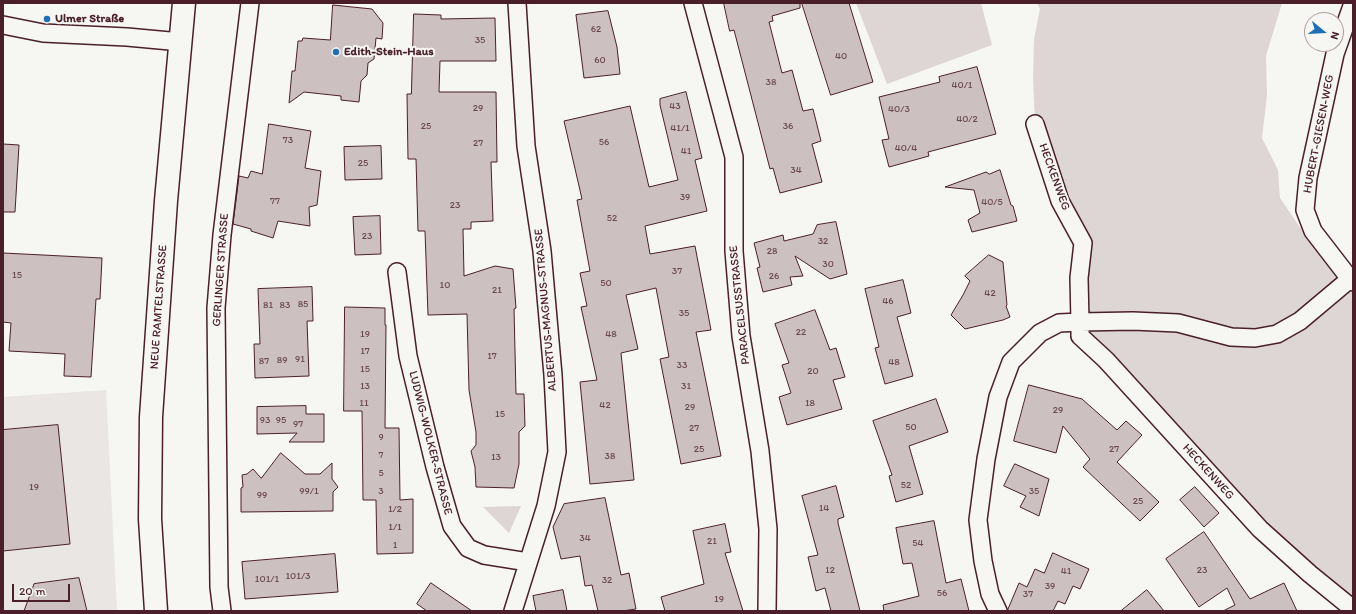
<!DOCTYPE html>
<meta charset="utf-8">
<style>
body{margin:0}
#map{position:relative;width:1356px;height:614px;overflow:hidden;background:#f6f6f2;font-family:Itim,sans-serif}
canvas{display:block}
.frame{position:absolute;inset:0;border:4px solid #4a1f2b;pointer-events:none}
.north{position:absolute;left:1304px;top:12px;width:40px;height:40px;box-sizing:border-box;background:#f6f6f2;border:1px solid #b1a0a2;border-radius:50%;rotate:108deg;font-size:11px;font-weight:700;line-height:16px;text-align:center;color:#4a1f2b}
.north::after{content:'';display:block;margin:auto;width:14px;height:18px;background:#1f6fb2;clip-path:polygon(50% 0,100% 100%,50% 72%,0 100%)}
.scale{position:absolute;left:12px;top:584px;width:58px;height:18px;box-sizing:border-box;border:2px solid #4a1f2b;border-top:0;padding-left:5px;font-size:12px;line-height:14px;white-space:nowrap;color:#4a1f2b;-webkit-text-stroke:3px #f6f6f2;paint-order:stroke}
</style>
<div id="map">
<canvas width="1356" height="614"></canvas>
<div class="frame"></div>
<div class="north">N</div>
<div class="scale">20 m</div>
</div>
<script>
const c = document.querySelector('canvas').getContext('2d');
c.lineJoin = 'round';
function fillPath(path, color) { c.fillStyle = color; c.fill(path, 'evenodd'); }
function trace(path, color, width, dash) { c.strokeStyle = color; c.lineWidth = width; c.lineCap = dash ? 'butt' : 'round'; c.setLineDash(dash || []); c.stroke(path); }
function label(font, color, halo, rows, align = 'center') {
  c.font = font + ' Itim,sans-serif'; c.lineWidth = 4; c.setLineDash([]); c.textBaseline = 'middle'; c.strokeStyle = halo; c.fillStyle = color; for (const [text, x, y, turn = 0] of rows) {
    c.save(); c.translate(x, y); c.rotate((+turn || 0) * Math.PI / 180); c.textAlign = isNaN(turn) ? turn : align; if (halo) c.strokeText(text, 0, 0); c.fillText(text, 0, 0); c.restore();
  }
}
const built = new Path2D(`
 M106,390l11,221h-114v-214z`);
const green = new Path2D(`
 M856,3h125l11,42 -105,39z
 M1037,3h245l-16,53 1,39 -5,43 16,32 2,28 30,44 14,7 29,32v330l-273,-275 3,-93 -48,-119 -2,-46 1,-39 6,-30z
 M521,506l-12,27 -26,-26z`);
const building = new Path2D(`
 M724,3h76v5l-28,8 1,5 -4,1 13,51 10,-3 11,41 10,-2 8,32 -9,3 10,38 -42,11 -7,-25 -3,1 -36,-139 -4,1z
 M802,3h47l24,79 -42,13z
 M333,5l39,4 11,14 -1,16 -6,-1 -2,21 -6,4 -1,12 -6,6 -2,21 -18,-2v-4l-37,-4 -15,11 3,-32h3l3,-30h4l1,-3 27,2z
 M608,11l9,36 3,27 -36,4 -8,-63z
 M414,14l27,1v4l54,-1 1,43h-56l-1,31h57l1,70h-6l2,59 -22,1v7h-8l1,47 31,-10 18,3 3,39 -2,1 2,85h8l1,32 -6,6v32l-5,24 -38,-1 -1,-20 -4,-16 5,-6v-13l-7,-42 -2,-76 -39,1 -3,-84h-7l-2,-72h-8l-1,-65h4z
 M977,67l19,67 -68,18 1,4 -40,11 -7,-27 7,-1 -10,-42 61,-15 -1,-5z
 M686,92l16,66 -7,2 12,51 -62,15 5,28 45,-8 16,84 -15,2 25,124 -40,8 -21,-105 9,-2 -13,-69 -30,7 12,54 -17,4 13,127 -44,4 -10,-102 17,-2 -16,-73 6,-1 -7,-33 10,-2 -13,-71 5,-1 -18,-78 66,-15 19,81 29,-7 -18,-75v-6z
 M269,124l42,7 -6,37 16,3 -4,34 -8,2 1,19 -32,-5 -5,17 -22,-7v-2l-18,-5 6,-48 9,2 3,-7 11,3z
 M3,144l16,1 -4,67h-12z
 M381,146l1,33 -37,1 -1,-33z
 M1000,170l11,35 2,1 4,15 -45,11 -4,-12 12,-7 -6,-23 -29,-3 41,-15 3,2z
 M380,216l1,38 -26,1 -2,-38z
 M836,222l11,52 -17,5 -35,-23 8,20 -13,1 2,8 -29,7 -6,-24 3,-1 -6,-24 29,-8 1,6 29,-7 4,-9z
 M3,253l99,5 -2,41h-4l-5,78 -27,-1 1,-22 -56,-3 2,-28 -8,-1z
 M989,255l14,7 4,43 -1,1 4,11 -7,3 -38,9 -14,-14 12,-20 7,-14 -5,-5z
 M903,280l8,33 -14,4 16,59 -28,8 -10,-36 4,-1 -14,-58z
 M312,287l1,34h-6l2,55 -54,2 -1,-34h6l-2,-55z
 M345,307l40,1v17h1l-1,103h14l1,72 13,-1v54l-36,1 -1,-54h-13l-1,-89h-18z
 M815,310l15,40 6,-2 9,29 -12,3 9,29 -55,16 -8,-28 12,-4 -9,-28 7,-2 -14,-39z
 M1029,385l53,14 35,31 9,-9 16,14 -25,27 42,40 -19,19 -57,-54 7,-8 -27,-33 -7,27 -42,-12z
 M936,399l12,33 -39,14 14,48 -27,8 -7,-26 3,-1 -19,-54z
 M306,406v8h18v28h-35l8,-9 -40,1v-27z
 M58,425l12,119 -67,7v-121z
 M281,453l24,21h15l12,-11v16l6,8 -5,5v19l-92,1v-24l2,-1 -1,-12 5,-1 6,-5 8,9z
 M1015,464l34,15 -10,37 -19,-9 6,-11 -22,-10z
 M836,486l8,31 -6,2v4l22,88h-29l-6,-23 -9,3 -8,-34 10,-2 -16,-59z
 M1195,487l24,26 -15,14 -24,-27z
 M605,498l16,77 8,-2 7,36 -14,2h-24l-6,-26 -7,1 -5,-30 -19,3 -8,-32 11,-23z
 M934,521l12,62 15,-4 8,32h-85l-1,-6 36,-9 -7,-33 -9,1 -7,-36z
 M725,524l6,28 -6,1 18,58h-78l-4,-14 43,-13 -11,-53z
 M1204,532l46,67 34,-16 13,28h-74l12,-6 -8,-17 -28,19 -33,-48z
 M1053,553l36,16 -9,20 -7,-3 -8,18 -7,-3 -5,10h-45v-2l11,-26 8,4 8,-18 9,4z
 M335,554l3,38 -93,7 -3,-37z
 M79,578l8,33h-63l10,-27z
 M431,583l41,28h-45l-10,-7z
 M563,590l4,21h-31l-3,-15z
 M1147,590l17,21h-43z`);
const street = new Path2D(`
 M693,3l41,154v94l7,85 19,115 8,78 -1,82
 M3,25l40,8 84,4 54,5
 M1035,124l25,77 23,42 -4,35 1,44 53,-1 45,2 53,14 24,1 22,-4 23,-13 50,-42 3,3
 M397,272l11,84 27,111 17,59 16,22 16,7 44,7
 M1350,279l-37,-48 -8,-21 3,-32 27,-124 18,-51
 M222,611l-3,-24 -3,-279 6,-73 28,-232
 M513,611l33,-105 11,-54 -4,-77 -11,-124 -16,-105 -9,-143
 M998,611l-8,-17 -7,-33 -5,-41 8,-61 12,-62 13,-35 29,-29 19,-10 21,-1v14l26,24 154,169 50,45 43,35`);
const secondary = new Path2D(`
 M156,611l-6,-92 1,-102 15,-216 18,-198`);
const markers = [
 [47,19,4,"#1f6fb2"],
 [336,52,4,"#1f6fb2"]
];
const numberNames = [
 ["62",596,29],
 ["35",480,40],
 ["40",841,56],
 ["60",600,60],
 ["38",771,82],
 ["40/1",962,85],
 ["43",675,106],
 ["29",478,108],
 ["40/3",899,109],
 ["40/2",967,119],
 ["25",426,126],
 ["36",788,126],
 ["41/1",680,128],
 ["73",288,140],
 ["56",604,142],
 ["27",478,143],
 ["40/4",906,148],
 ["41",686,151],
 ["25",363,163],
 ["34",796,170],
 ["39",685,197],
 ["77",275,201],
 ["40/5",992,202],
 ["23",455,205],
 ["52",612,218],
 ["23",367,236],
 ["32",823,241],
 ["28",772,251],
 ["30",828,264],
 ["37",677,271],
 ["15",17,275],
 ["26",774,276],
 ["50",606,283],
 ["10",445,285],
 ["21",497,290],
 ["42",990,293],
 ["46",888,301],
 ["85",303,304],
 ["81",268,305],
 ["83",285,305],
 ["35",684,313],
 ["22",801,332],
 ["19",365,334],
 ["48",611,334],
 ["17",365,351],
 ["17",492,356],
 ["91",300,359],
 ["89",282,360],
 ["87",264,361],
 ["48",894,362],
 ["33",682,365],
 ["15",365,369],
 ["20",813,371],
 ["13",365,386],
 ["31",686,386],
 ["11",364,403],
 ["18",810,403],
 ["42",605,405],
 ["29",690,407],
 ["29",1058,410],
 ["15",500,414],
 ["93",265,420],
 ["95",281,420],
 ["97",298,424],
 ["50",911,427],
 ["27",694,428],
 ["9",381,437],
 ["25",699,449],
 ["27",1114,449],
 ["7",381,455],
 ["38",610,456],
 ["13",496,457],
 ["5",381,473],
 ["52",906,485],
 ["19",34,487],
 ["99/1",309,491],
 ["3",381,491],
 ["35",1034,491],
 ["99",262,495],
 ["25",1138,501],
 ["14",824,508],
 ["1/2",395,509],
 ["1/1",395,527],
 ["34",585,538],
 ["21",712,541],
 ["54",918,543],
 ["1",395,545],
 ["12",830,570],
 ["23",1202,570],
 ["41",1066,571],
 ["101/3",298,576],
 ["101/1",267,579],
 ["32",607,580],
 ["39",1050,586],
 ["56",942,593],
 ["37",1028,594],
 ["19",719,599]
];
const poiNames = [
 ["Ulmer Straße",55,19],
 ["Edith-Stein-Haus",344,52]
];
const streetNames = [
 ["HUBERT-GIESEN-WEG",1319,134,-79],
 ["HECKENWEG",1054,177,70],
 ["GERLINGER STRASSE",221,270,-86],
 ["PARACELSUSSTRASSE",740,305,-96],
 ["NEUE RAMTELSTRASSE",159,307,-86],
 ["ALBERTUS-MAGNUS-STRASSE",546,310,-95],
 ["LUDWIG-WOLKER-STRASSE",430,443,76],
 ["HECKENWEG",1208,472,48]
];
fillPath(built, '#e9e6e3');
fillPath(green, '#ddd6d5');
fillPath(building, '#ccc1c0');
trace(building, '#4a1f2b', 1);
trace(street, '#4a1f2b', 20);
trace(secondary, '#4a1f2b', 25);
trace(street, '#f6f6f2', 17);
trace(secondary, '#f6f6f2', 22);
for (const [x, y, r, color] of markers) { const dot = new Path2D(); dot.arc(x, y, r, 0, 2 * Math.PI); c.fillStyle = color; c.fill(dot); trace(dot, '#f6f6f2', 1.5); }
label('10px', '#6a4850', null, numberNames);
label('bold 12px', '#4a1f2b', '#f6f6f2', poiNames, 'left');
label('12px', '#4a1f2b', '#f6f6f2', streetNames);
</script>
